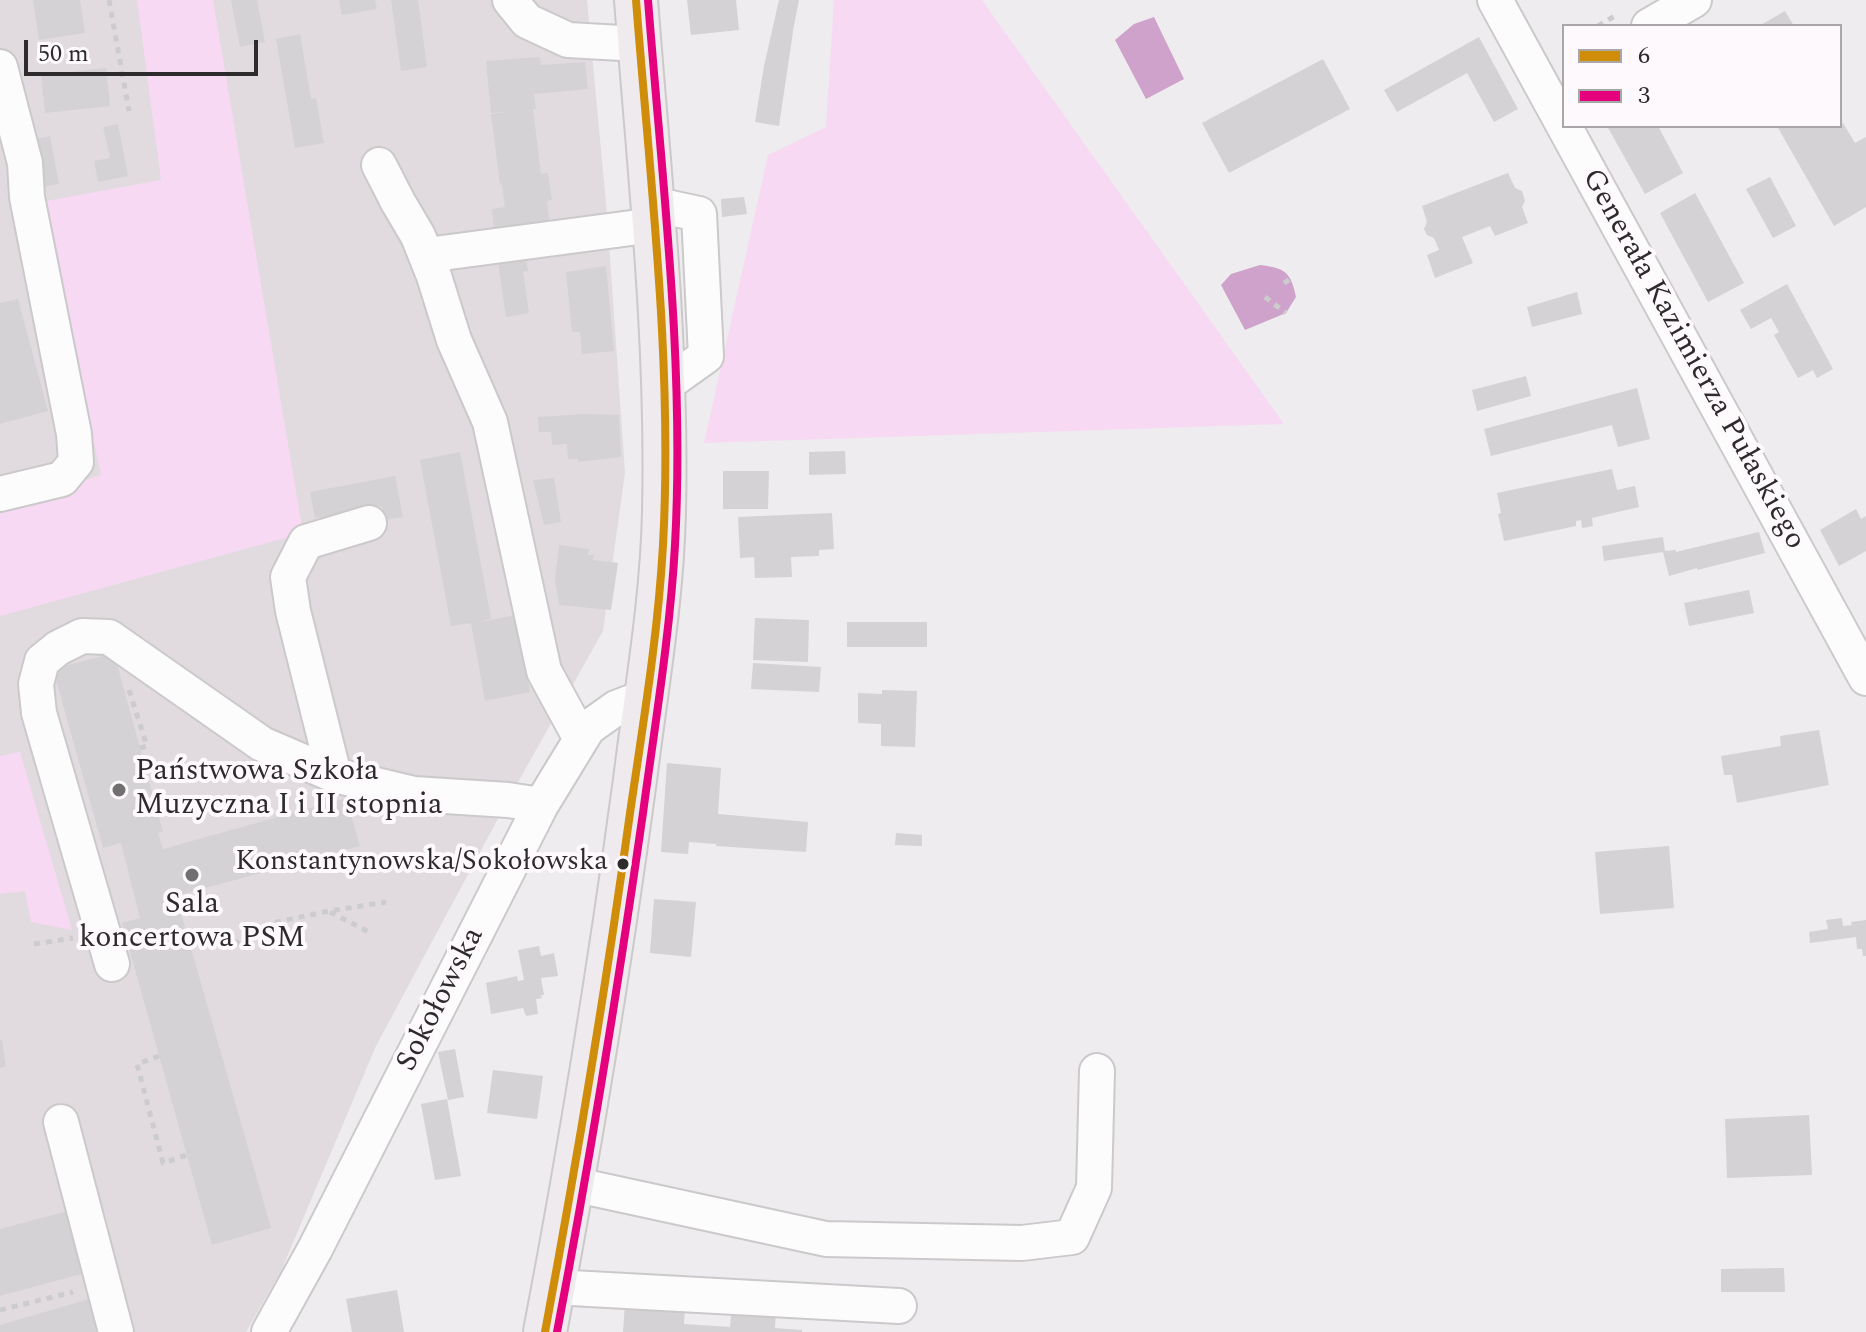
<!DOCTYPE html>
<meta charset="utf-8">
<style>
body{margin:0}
#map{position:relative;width:1866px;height:1332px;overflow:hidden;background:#eeecee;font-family:Spectral,serif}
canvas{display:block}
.legend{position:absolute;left:1562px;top:24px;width:280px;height:104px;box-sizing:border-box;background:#fdf9fc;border:2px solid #aaa7a9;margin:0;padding:10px 14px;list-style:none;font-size:24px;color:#2d2b2c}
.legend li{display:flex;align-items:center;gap:16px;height:40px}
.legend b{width:40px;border:2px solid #aaa7a9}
.scale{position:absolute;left:24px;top:40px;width:234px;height:36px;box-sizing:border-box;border:4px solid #2d2b2c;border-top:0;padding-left:10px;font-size:24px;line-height:28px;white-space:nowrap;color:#2d2b2c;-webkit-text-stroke:6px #fdf9fc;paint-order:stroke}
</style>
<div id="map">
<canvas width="1866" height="1332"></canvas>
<ul class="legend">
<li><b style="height:10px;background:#cf8d09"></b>6</li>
<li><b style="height:10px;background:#e5007d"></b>3</li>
</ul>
<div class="scale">50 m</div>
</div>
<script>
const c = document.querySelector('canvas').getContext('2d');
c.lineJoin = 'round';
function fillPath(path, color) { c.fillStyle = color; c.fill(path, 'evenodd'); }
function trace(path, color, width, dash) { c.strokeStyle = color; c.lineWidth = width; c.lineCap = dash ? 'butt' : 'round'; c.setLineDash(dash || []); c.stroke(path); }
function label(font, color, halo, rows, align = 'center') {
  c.font = font + ' Spectral,serif'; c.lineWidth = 8; c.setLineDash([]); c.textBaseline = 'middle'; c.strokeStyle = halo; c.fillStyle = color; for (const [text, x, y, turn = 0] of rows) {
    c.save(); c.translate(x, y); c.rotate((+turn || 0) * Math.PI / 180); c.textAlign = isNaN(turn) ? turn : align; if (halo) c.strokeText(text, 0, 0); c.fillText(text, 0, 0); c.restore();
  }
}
const built = new Path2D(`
 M0,0h587l20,214 18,259 -22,158 -95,169 -132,246 -95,225 -35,61h-246z`);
const green = new Path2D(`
 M137,0h76l90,533 -303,83v-107l101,-34 -60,-273 120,-22z
 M834,0h148l302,424 -580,19 64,-288 58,-28z
 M20,752l52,178 -41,-8 -6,-31 -25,3v-138z`);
const water = new Path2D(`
 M1154,17l30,62 -38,20 -31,-59 19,-16z
 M1260,265c25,3 31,7 36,32l-10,16 -41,17 -24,-45 10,-11z`);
const building = new Path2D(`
 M33,0h47l5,33 -46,7z
 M231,0h26l8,42 -25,5z
 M339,0h36l2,9 -35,6z
 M391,0h27l9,67 -26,4z
 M687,0h49l3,30 -48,5z
 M779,0h20l-5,25 -15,101 -24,-4 9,-56z
 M1785,11l9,15h-35z
 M300,34l11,65 5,-1 8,45 -29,5 -19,-109z
 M1479,37l39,72 -24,13 -27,-49 -70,39 -13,-22z
 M540,57l1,8 44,-3 3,27 -54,5 2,15h-3l8,65 7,-1 4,27 -5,1 3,23 -56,7 -2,-22 13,-2 -3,-23h-2l-9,-70 17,-2 -17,1 -5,-52z
 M1323,59l27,50 -121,64 -27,-50z
 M106,68l4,38 -65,7 -4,-38z
 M1843,123l12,20 11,-6v70l-32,19 -57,-100h63v-2z
 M118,124l10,52 -30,6 -4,-21 16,-3 -7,-31z
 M1607,126h51l25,47 -38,21z
 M50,136l9,48 -17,3 -10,-47z
 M1508,173l7,15 7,3 3,10 -3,6 6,16 -33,13 -5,-10 -28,11 11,26 -38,15 -8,-23 12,-5 -5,-12 -7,-3 -3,-6 3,-7 -5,-16z
 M1770,177l26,49 -23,12 -27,-49z
 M1695,193l49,90 -36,19 -48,-89z
 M744,197l3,17 -25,3 -1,-18z
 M525,252l3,19 -5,1 6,41 -23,4 -9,-62z
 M606,266l8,85 -32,3 -2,-22h-8l-6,-60z
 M1787,284l46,85 -16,9 -4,-8 -15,8 -24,-43 5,-3 -8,-14 -20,11 -11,-19z
 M1577,292l5,22 -50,13 -5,-20z
 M18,299l30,112 -48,13v-121z
 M1526,376l5,20 -54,15 -5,-21z
 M1637,388l13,51 -32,8 -6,-22 -121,31 -7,-27z
 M584,414l35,1 2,42 -43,5v-3h-10l-1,-15 -15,1 -1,-13h-12l-1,-15z
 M845,451l1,23 -37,1v-23z
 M460,452l31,166 -12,4 37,-7 14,77 -45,9 -14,-78 -20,3 -31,-166z
 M1612,469l5,21 18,-4 4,21 -47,11 1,8 -11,2 -1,-8 -5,1v5l-72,15 -6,-27 3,-1 -4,-20z
 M723,471h46l-1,38h-45z
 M395,476l8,41 -18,3 -3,-14 -67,12 -5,-26z
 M554,478l7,44 -17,3 -11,-45z
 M1856,509l5,10 5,-3v35l-27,15 -19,-36z
 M832,513l2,36 -15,1v6l-28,1 1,20 -37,1 -1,-21 -14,1 -2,-41z
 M1759,532l6,21 -68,17v-2l-28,8 -6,-24 -59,9 -2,-15 61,-9 2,14 11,-1v2z
 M559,545l30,4 -1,6h6l-1,5 25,3 -7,47 -52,-5 -4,-26z
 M1749,590l5,23 -65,13 -5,-23z
 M755,618l54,2 -1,42 -55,-2z
 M847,622h80v25h-80z
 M114,653l49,179 -5,1 5,16 183,-51 14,48 -184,50 95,332 -59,17 -90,-322 18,-5 -19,-75 -18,5 -50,-179z
 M753,663l68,4 -2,25 -68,-3z
 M882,690l35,1 -2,56 -34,-1v-22l-23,-1v-30l24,1z
 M1819,730l10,55 -92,18 -5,-28h-8l-3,-19 60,-10 -1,-10z
 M667,763l54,5 -3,46 90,8 -2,30 -90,-6v-2l-27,-2 -1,12 -27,-2z
 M896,833l26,2v11l-27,-1z
 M1669,846l5,62 -74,6 -5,-62z
 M654,899l42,3 -5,55 -41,-4z
 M1842,918l1,8 9,-1 -1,-3 15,-2v36h-3l-1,-7h-5l-1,-12 -46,6 -1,-11 19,-3 -2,-9z
 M539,946l2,10 13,-3 4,23 -17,2 3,17h-3l1,3 -6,1 2,15 -12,2 -3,-8 -32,6 -5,-31 31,-7 1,5 6,-1 -6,-30z
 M0,1040h2l4,27 -6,1z
 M455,1049l9,48 -16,3 -10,-48z
 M493,1070l50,6 -6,43 -50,-6z
 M447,1099l14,77 -26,4 -14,-76z
 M1809,1115l3,60 -85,3 -2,-59z
 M68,1211l17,62 -85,23v-67z
 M1784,1268l1,24h-64v-23z
 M397,1290l7,42h-52l-6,-33z
 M89,1299l9,33h-98v-7z
 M625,1303l60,4 -1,17 46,3 2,-22 44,4 -1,19 27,2v2h-179z`);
const path = new Path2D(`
 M109,0l20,111
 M1598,26l20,-12
 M1284,283l8,-5
 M1265,297l21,16
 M129,690l18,56 -7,2
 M330,912l39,20
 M34,944l39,-6
 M235,945l18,-18 76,-16 57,-9
 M159,1056l-22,8 26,99 24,-8
 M0,1310l73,-18`);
const minor = new Path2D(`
 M510,0l17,21 41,19 71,4
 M1495,0l371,678
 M1649,26l45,-26
 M0,67l25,96 2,34 47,237 2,28 -14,17 -62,15
 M379,165l19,37 20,34 16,40 20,64 36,82 54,249 37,68
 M652,204l47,10 7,142 -42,30
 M427,255l227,-30
 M334,775l-41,-164 -5,-34 18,-35 63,-19
 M112,964l-73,-251 -3,-29 6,-23 16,-13 24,-12 27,1 153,107 72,31 80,19 94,6 33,5
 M61,1122l55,210
 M572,1184l254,55 196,4 50,-6 22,-49 3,-117
 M553,1287l346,19
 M269,1332l46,-83 226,-444 47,-77 28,-20 29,-11`);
const major = new Path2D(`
 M545,1332c35,-183 65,-368 90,-552 11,-90 27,-178 29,-268 4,-171 -15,-342 -28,-512`);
const bus1 = new Path2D(`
 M545,1332c32,-172 61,-345 85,-519 13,-89 28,-178 33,-268 10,-181 -13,-364 -27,-545`);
const bus2 = new Path2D(`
 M557,1332c33,-172 61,-345 86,-519 12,-89 27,-178 32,-268 10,-181 -13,-364 -27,-545`);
const markers = [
 [119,790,8,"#716f70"],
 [623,864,7,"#2d2b2c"],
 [192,875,8,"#716f70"]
];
const busNames = [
 ["Konstantynowska/Sokołowska",608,864]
];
const streetNames = [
 ["Generała Kazimierza Pułaskiego",1692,360,61],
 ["Sokołowska",442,1000,-63]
];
const poiNames = [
 ["Państwowa Szkoła",135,773],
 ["Muzyczna I i II stopnia",135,807],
 ["Sala",192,906,"center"],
 ["koncertowa PSM",192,940,"center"]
];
fillPath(built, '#e1dbe0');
fillPath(green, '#f7d9f3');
fillPath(water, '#cea2ca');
fillPath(building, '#d4d2d4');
trace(minor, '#cbc9ca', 38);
trace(major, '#cbc9ca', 46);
trace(path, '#cdcccd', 5, [6, 6]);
trace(minor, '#fcfcfc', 34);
trace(major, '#efeaee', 42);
trace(bus1, '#cf8d09', 8);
trace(bus2, '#e5007d', 8);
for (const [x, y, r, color] of markers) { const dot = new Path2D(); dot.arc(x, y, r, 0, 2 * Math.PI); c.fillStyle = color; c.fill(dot); trace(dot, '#fdf9fc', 3); }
label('28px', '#2d2b2c', '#fdf9fc', busNames, 'right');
label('30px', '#2d2b2c', '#fdf9fc', streetNames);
label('30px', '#2d2b2c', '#fdf9fc', poiNames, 'left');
</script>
